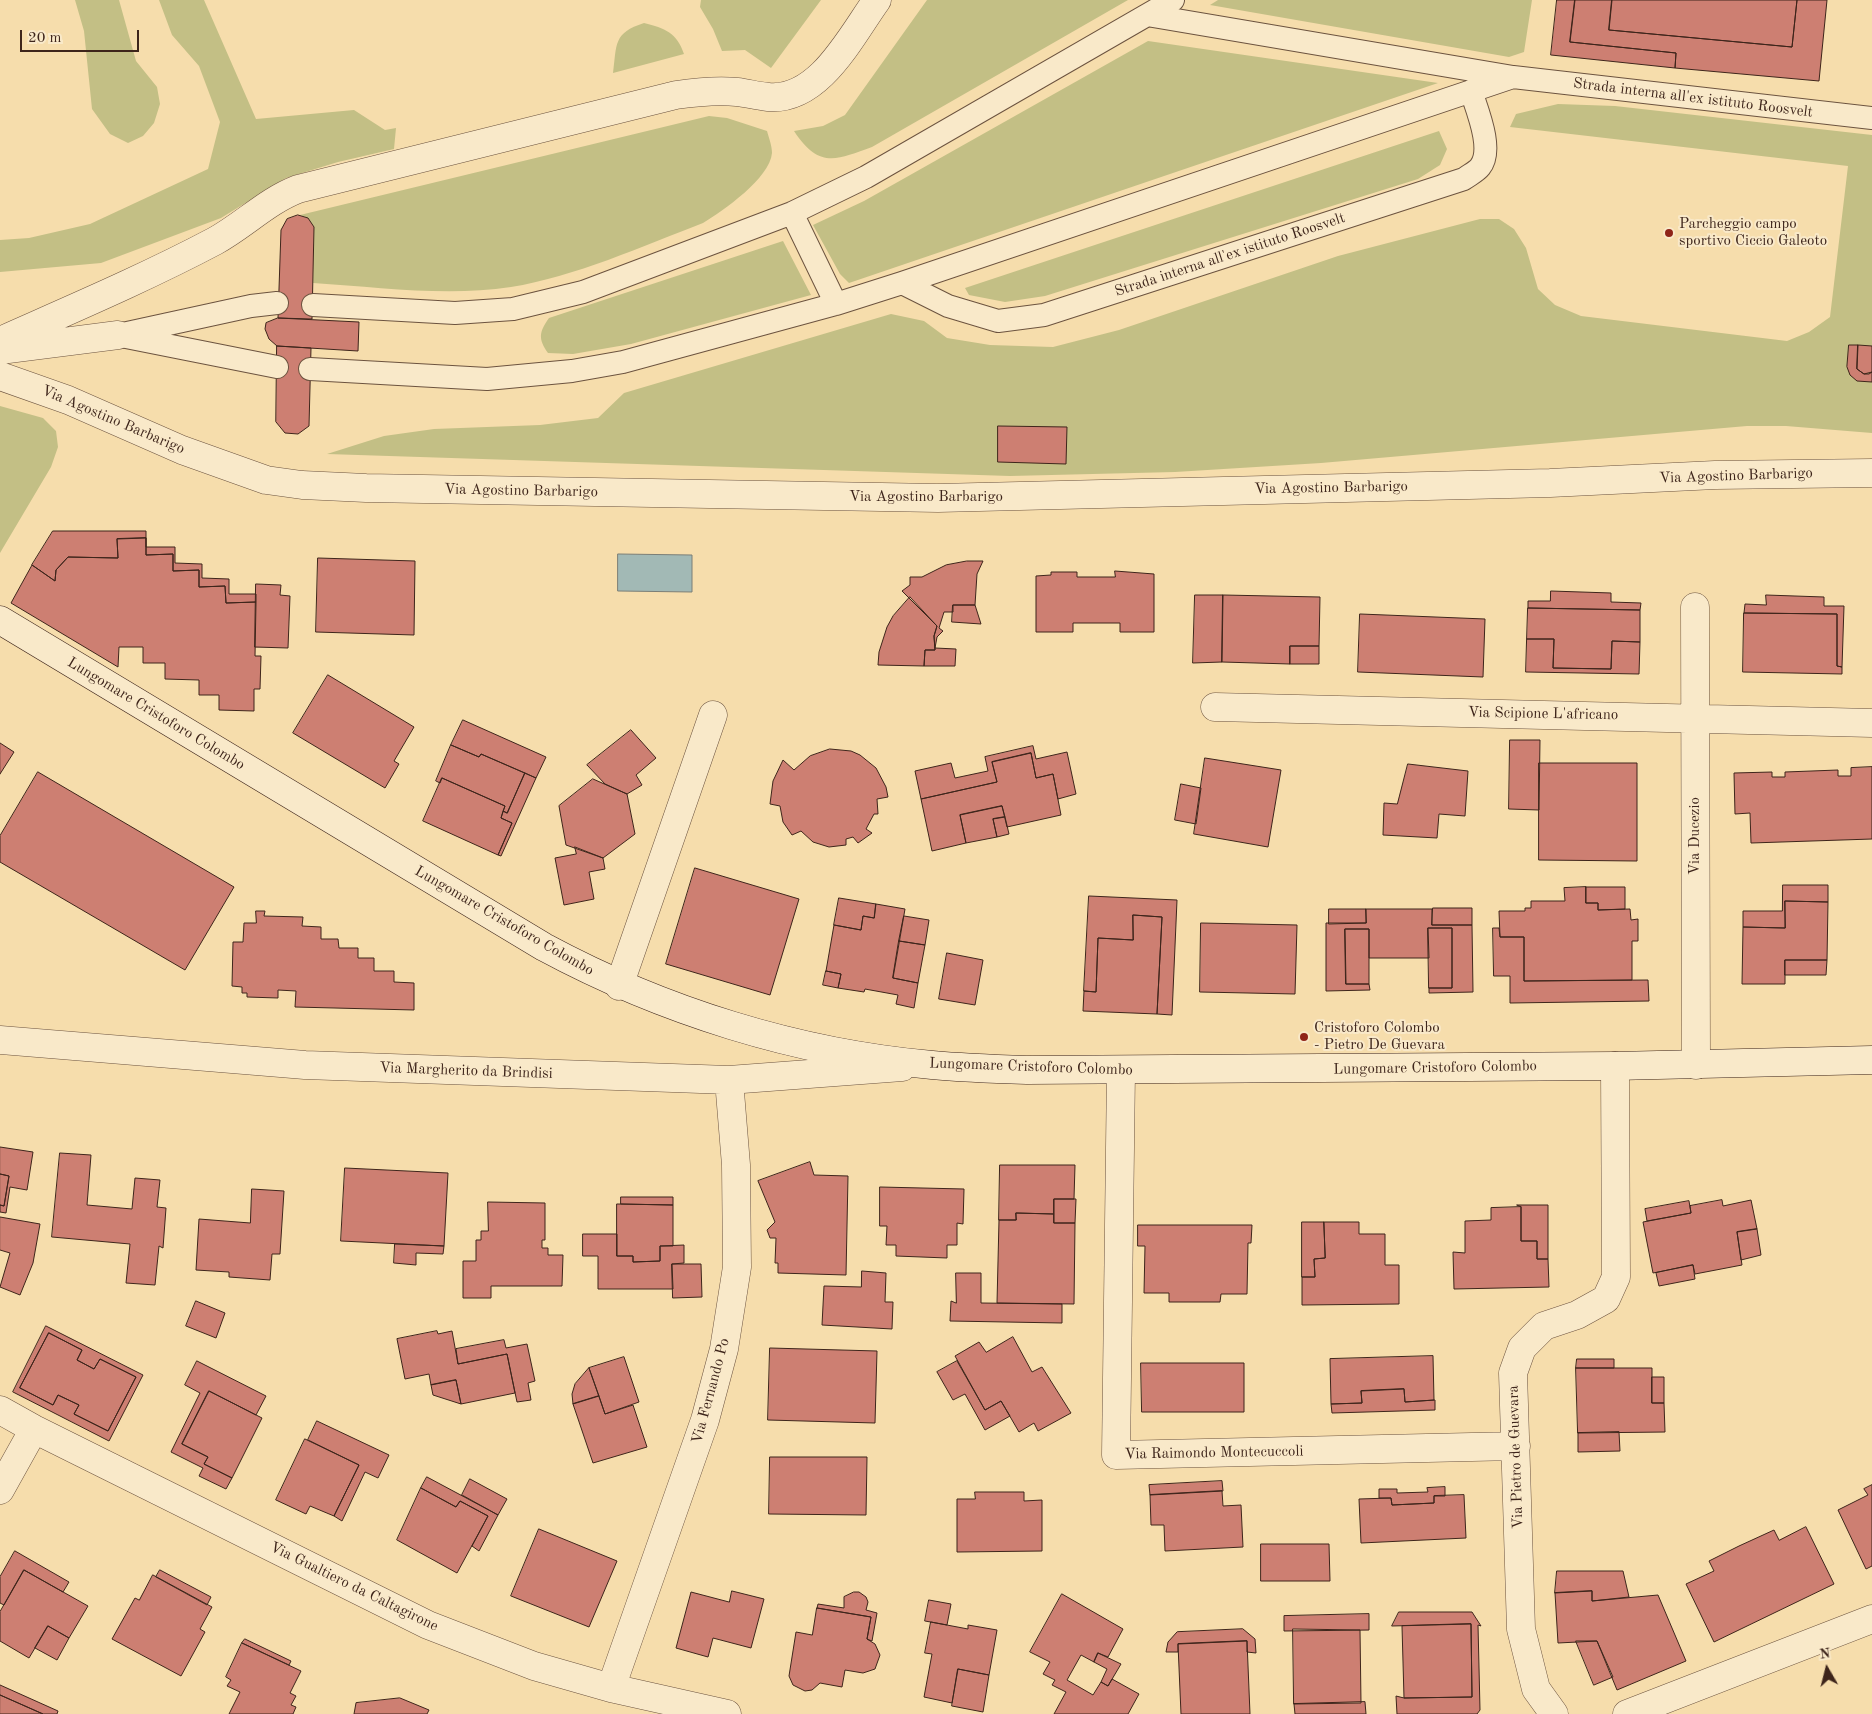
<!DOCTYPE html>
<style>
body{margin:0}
#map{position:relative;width:1872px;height:1714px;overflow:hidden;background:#f6ddac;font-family:"Old Standard TT",serif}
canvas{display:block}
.north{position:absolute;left:1802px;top:1644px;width:50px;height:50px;-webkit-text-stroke:4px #f9e9c9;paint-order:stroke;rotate:352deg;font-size:14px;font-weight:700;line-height:20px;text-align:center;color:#3e251b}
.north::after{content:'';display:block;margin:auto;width:18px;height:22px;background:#3e251b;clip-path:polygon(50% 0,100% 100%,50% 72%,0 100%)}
.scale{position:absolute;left:20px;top:30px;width:119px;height:22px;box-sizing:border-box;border:2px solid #3e251b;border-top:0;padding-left:6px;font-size:15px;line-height:18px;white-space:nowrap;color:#3e251b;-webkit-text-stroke:4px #f9e9c9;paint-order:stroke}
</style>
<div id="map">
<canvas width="1872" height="1714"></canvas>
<div class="north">N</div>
<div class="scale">20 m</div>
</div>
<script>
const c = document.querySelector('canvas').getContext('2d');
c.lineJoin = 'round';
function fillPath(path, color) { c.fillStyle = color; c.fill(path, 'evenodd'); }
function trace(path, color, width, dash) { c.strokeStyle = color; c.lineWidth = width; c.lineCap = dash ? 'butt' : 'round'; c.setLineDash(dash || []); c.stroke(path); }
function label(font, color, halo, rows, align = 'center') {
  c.font = font + ' "Old Standard TT",serif'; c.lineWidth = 4; c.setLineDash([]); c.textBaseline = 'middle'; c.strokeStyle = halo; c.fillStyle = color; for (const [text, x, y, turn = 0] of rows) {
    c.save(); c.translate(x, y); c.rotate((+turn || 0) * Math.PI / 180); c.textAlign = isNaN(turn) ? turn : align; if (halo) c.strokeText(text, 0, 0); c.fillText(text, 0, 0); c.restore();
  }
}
const green = new Path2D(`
 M75,0h44l17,61 21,26 3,17 -6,19 -11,13 -15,7 -18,-9 -18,-25 -8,-78z
 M159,0h45l52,119 98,-9 31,20 11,-2 -2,21 -56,13 -52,16 -65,40 -120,45 -101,9v-32l29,-2 61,-14 118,-55 12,-47 -21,-56 -27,-31z
 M701,0h120l-50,68 -26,-18 -23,1 -9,-22 -13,-22z
 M927,0h201l-256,147c-36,13 -53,22 -78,-16l29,-5 22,-11z
 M1218,0h314l-8,52 -15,5 -299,-52z
 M644,23c21,5 33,10 40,31l-71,19c4,-29 0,-40 31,-50z
 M1148,41l290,42 -589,200 -9,-9 -27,-49 51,-24z
 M1558,104l57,2 257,29v298l-86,-7h-39l-426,37 -146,9 -165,4 -683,-22 57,-18 50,-7 106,-4 58,-7 26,-25 267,-79 33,7 23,17 43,7 63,2 66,-17 219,-74 142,-37h19l15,10 12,19 12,41 17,16 26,11 206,25 22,-9 21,-15 18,-151 -338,-39 6,-13z
 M709,116l18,2 40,13c2,7 5,15 5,22 -2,25 -49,58 -69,70 -60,23 -129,54 -192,64 -65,10 -132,0 -198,-4l1,-56 -6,-9 -8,-3z
 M1439,131l8,18 -7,16 -22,14 -373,117 -40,6 -36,-7 -4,-7z
 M783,241l28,54 -180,49 -58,10 -25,-1c-10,-14 -9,-21 1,-35z
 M0,406l43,12 13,13 2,16 -7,20 -51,86z`);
const water = new Path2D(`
 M618,554l74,1v37l-74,-1z`);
const building = new Path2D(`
 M1557,0h18l-5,42 106,11 -1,15 -124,-13z
 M1575,0h37l-3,30 183,17 5,-47h30l-8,81 -144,-13 1,-15 -106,-11z
 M1612,0h185l-5,47 -183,-17z
 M298,215l10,3 6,9 -2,92 -34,-1 3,-88 6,-11z
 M278,318l81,4 -1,29 -81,-5 -8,-7 -4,-10 1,-6z
 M1849,345h9l-1,24 7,5 8,-2v10l-15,-1 -7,-6 -3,-8z
 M1858,345l14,1v26l-3,2h-5l-7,-5z
 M277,346l34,2 -2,78 -11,8 -13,-1 -9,-11z
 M998,426l69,1 -1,37 -68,-2z
 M53,531h93v16h29v16l27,1v14l27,1v15h27v8l-30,1 -1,-17 -26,1v-17l-26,1v-17l-27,1v-17l-29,1 1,19 -50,-1 -12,13 -1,11 -23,-16z
 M146,538v17l27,-1v17l26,-1v17l26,-1 1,17 30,-1 -1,54h6l-1,33h-6v22l-35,-1v-15h-20v-15l-34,-1v-16h-22v-16h-24l-1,20 -107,-64 21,-38 23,16 1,-11 12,-13 50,1 -1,-19z
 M318,558l97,3 -1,74 -98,-3z
 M967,561h16l-6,13 -2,31h-22v7h-9l-5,16 4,3 -6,6 -2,11 21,1 -1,17h-31l1,-16h10l-1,-14 3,-10 -35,-35 8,-6v-8h12l24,-12z
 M1115,571l39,3v58h-34v-9h-47v9h-37v-56l15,-1v-3h26v5h38z
 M256,584l25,1 -1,10 10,1 -2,52 -33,-1z
 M1551,591l60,2v9l30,1 -1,7 -112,-2v-7h22z
 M1195,595h28l-1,67 -29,1z
 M1223,595l97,2 -1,49h-29v18l-68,-2z
 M1766,595l58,2v9h20l-2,61 -5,-1v-52l-93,-1 1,-9 21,1z
 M910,597l27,29 -3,10 1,14h-10l-1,16 -46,-1 1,-13 8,-25 6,-11z
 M953,605h22l6,19 -29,-2z
 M1528,608l112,2v32l-28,-1 -1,28 -58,-1 1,-29h-27z
 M1744,613l93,1v52l5,1v7l-99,-2z
 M1360,614l125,5 -2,58 -125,-5z
 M1527,639h27l-1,29 58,1 1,-28 28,1 -1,32 -113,-2z
 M1290,646h29v18h-29z
 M328,675l86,52 -20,34 5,3 -14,24 -92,-55z
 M463,720l83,37 -10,21 -55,-24 -2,3 -28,-12z
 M631,730l25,28 -20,17 6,10 -15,9 -22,-10 -18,-19z
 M1510,740h30l-1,70 -30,-1z
 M0,743l14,9 -14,22z
 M451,745l28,12 2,-3 44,19 -18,40 -4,-2 2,-5 -63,-28 -2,5 -4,-2z
 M1033,746l3,13 31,-7 9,42 -18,5 -5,-25 -17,4 -5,-25 -39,9 5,20 -76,17 -6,-28 36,-8 4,15 33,-7 -3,-14z
 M830,749l21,2 9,4 16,13 10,19 2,10 -11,2 1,15h-4l-8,15 6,4 -14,10 -5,-6 -7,2v6l-17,2 -16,-5 -12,-11 -9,4 -9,-13 -3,-16 -10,-2 3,-23 10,-21 11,10 16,-14z
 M1031,753l5,25 17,-4 8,41 -54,12 -5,-21 -42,9 6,28 -34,8 -11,-52 76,-17 -5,-20z
 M1205,758l76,12 -13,77 -74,-13z
 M1539,763h98v98l-98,-1z
 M1408,764l60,7 -3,45 -26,-2 -2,24 -54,-3 1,-32 13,1z
 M1872,767v72l-121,4 -1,-30 -15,1 -1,-41 38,-1v5h13v-5l53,-2v6h13v-8z
 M38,772l196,115 -49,83 -185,-108v-26z
 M525,773l11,5 -35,78 -3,-1 14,-32 -11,-5 2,-7 4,2z
 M442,778l63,28 -4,12 11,5 -14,32 -75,-34z
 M593,779l34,15 8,40 -32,24 -37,-13 -7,-39z
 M1181,784l20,4 -5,36 -21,-4z
 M1002,806l3,11 -12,2 4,18 -31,6 -6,-28z
 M1005,817l4,17 -12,3 -4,-18z
 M575,847l28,11 2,11 -16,3 5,27 -30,6 -9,-47 21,-4z
 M695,868l104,31 -29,96 -104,-31z
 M1783,885h45v17l-43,-1v27l-42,-1v-16h39z
 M1586,887v16h12v7l32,-1 1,11 7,-1v22h-6v39l-108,1v-44h-24l-1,-26h26v-3h6v-7h34l-1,-13z
 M1586,887h39v22l-27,1v-7h-12z
 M1089,896l88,4 -5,115 -15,-1 5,-97 -29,-2v25l-35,-2 -2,54 -12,-1z
 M839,898l37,6 -2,14 -11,-2 -2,14 -27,-5z
 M1785,901l43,1 -1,58h-42v24h-43l1,-57 42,1z
 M876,904l29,5 -12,69 25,5 -4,25 -18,-4 2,-9 -33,-6 -1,3 -26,-4 3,-14 -15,-3 8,-46 27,5 2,-14 11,2z
 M1433,908h39v17h-40z
 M1329,909h37v14l-37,1z
 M1366,909h66v16h40l1,67 -44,1v-5h23v-60h-24l1,30h-60v-29h-24l1,55h23l1,6 -44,1v-68h40z
 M256,911h9l-1,5 39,1 -1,9 19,1v12h17l1,9h19v10h16v13h20v11l20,1v27l-119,-3 1,-16 -18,-1v8l-31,-1v-4h-5v-6l-10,-1 1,-44h10l1,-19h12z
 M1133,915l29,2 -5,97 -74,-3 1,-20 12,1 2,-54 35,2z
 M904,916l25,4 -4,25 -26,-4z
 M1201,923l96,2 -2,69 -95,-2z
 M1428,928h24v60h-23z
 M1493,928h6l1,9h24v44l124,-1 1,21 -139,2v-27h-16z
 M1345,929h24v55h-23z
 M899,941l26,4 -7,38 -25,-5z
 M947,953l36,7 -8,45 -36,-6z
 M1785,960h42l-1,15h-41z
 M826,971l15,3 -3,14 -15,-3z
 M0,1147l33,5 -6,38 -17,-3 -4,26 -6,-1v-7l4,1 5,-30 -9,-2z
 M60,1153l31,2 -4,50 45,4 3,-31 25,2 -3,27 9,1 -3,40 -4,-2 -4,39 -29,-2 4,-39 -78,-7z
 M810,1162l4,13 34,1 -2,99 -68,-2v-10h-3l1,-25h-6l-3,-8 8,-8 -17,-41z
 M1000,1165h75l-1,34h-20v15l-38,-1v7h-17z
 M345,1168l103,5 -4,73 -103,-5z
 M0,1174l9,2 -5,30 -4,-1z
 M880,1187l84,2 -1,35 -6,-1v22h-10v13l-51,-2v-11h-10l1,-19h-7z
 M252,1189l32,2 -4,63h-8l-2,26 -41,-3v-5l-33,-2 3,-51 51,4z
 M621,1197h52v8l-52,-1z
 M1054,1199h22l-1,24h-21z
 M1722,1200l1,6 28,-6 6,29 -20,3 5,33 -47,9 -2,-9 -40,8 -10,-51 48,-9 -1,-7z
 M1689,1201l2,12 -44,8 -2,-12z
 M488,1202l57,1v37h-3v8h6v7h15l-1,31h-71v12h-28v-37h13v-21h5v-9h7z
 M617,1204l56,1v41h-13v15l-27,1v-6h-16z
 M1517,1205h31v54h-11v-18h-16v-34z
 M1521,1207v34h16v18h11l1,28 -95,2 -1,-37 12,1v-32l26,-1v-12z
 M1016,1213l38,1v9h21l-1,81 -77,-1 2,-83h17z
 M0,1217l40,7 -7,39 -13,32 -20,-8 10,-34 -10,-3z
 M1302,1222h22l1,36 -11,1 1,18h-13z
 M1324,1222h35v12h26v31h14v39l-97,1v-28h13l-1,-18 11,-1z
 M1138,1225h114l-1,18h-3l-1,51h-26l-1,8h-51v-9h-25l1,-47h-7z
 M1757,1229l4,26 -20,5 -4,-28z
 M583,1234h34v22h16v6l27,-1v-15l24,-1v18l-12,1 1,25h-75v-33h-15z
 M395,1244l49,2 -1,8 -27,-1v12l-22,-2z
 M672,1264h29l1,33 -29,1z
 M1693,1265l2,14 -36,7 -3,-13z
 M862,1271l24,2 -1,29h8l-1,27 -70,-4 2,-39 37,1z
 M956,1273h25v30l81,1v19l-112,-2 1,-20 5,2z
 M196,1301l29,12 -9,25 -30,-12z
 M46,1326l97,49 -34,66 -96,-49zM49,1333l33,17 -5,10 17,9 6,-10 36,18 -28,54 -34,-17 5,-9 -21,-10 -5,10 -33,-17z
 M437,1331l1,3 14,-3 6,33 49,-10 8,39 -54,11 -5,-24 -25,5 -2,-11 -24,5 -8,-40z
 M49,1333l33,17 -5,10 17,9 6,-10 36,18 -28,54 -34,-17 5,-9 -21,-10 -5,10 -33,-17z
 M1013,1337l19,35 10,-5 29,46 -33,18 -4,-8 -15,9 -18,-31 -16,9 -30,-54 24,-14 7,10z
 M504,1340l2,8 21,-4 8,37 -7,2 3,17 -14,2 -10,-48 -49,10 -2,-15z
 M770,1348l107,3 -2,72 -107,-3z
 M1433,1356l1,44 -29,2 -1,-13 -43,2 1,12 -31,1 -1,-45z
 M624,1357l15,45 -34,12 -16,-46z
 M1577,1359h37v9h-38z
 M197,1361l69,35 -10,19 -47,-24 -27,53 26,13 -4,7 28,14 -6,11 -27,-13 4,-8 -32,-16 29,-59 -15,-8z
 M957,1361l28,49 16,-9 9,15 -25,14 -20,-36 -12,6 -16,-28z
 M1141,1363h103v49h-102z
 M589,1368l10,28 -26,8 -1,-10 3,-10z
 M1576,1368h76v35h12l1,29 -87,1z
 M1652,1377h12v26h-12z
 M456,1380l5,24 -28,-9 -2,-10z
 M1404,1389l1,13 30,-2v10l-103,3 -1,-9 31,-1 -1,-12z
 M209,1391l53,27 -30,60 -28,-14 4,-7 -26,-13z
 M599,1396l6,18 28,-9 14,42 -54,16 -20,-59z
 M317,1421l72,34 -11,23 -13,-6 -23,49 -8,-5 25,-51 -51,-25z
 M1619,1432l1,19 -42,1v-19z
 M305,1439l54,26 -25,51 -24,-10 -4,8 -30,-14z
 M770,1457h97l-1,58 -97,-1z
 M427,1477l71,38 -19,36 -7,-5 16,-30 -28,-15 -4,6 -35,-19z
 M470,1479l37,20 -9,16 -36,-20z
 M1222,1481l1,10 -73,4 -1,-10z
 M1872,1485v81l-6,3 -28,-59 30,-15 -4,-6z
 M1445,1487v9h-11v7l-42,2 -1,-7h-12v-9h18v4l31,-1 -1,-4z
 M421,1488l35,19 4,-6 28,15 -31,57 -60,-33z
 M1222,1491l1,15 18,-1 2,42 -78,4 -1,-26h-13l-1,-30z
 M975,1492h49v9l18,-1v51l-85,1v-53h18z
 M1464,1495l2,43 -105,5 -2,-44 32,-1 1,7 42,-2v-7z
 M1806,1527l28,57 -120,58 -28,-58 28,-13 -5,-10 30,-15 35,-16 5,10z
 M539,1529l78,32 -28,66 -78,-31z
 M1261,1544h68l1,37h-69z
 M15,1551l54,31 -6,10 -39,-22 -20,35 -4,-2v-26z
 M24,1570l64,36 -19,32 -21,-12 -19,32 -29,-17v-29z
 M160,1570l51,27 -4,8 -51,-28z
 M1557,1571h66l6,26 -37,4v-10l-37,2z
 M153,1575l59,32 -12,22 5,3 -24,44 -69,-37 23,-41 4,2z
 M732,1591l32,8 -13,49 -38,-10 -5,19 -32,-9 15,-56 38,10z
 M1592,1591v10l66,-6 28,66 -69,29 -20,-49 -39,2 -3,-50z
 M854,1592h5l7,5 2,5 -2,8 11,3 -5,28 -5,-2 4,-22 -54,-9 1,-4 26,4v-11z
 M1062,1594l61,35 -15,28 -10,-4 -4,9 -13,-7 -14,25 26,15 8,-13 7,4 4,-7 27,15 -11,20h-74l12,-22 -14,-7 3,-5 -12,-6 7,-12 -20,-10z
 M929,1600l22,4 -4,21 -22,-4z
 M817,1608l54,9 -4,22 8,5 5,11 -5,14 -12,4 -18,-3 -3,17 -22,-4 -8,7 -7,1 -12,-6 -4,-9 7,-44 16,3z
 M1399,1612h73l9,14 -3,-1 2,85 -3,4h-80l-1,-18 8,2 68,-1 -1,-73 -79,2z
 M1369,1614v16l-85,1v-15z
 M931,1622l37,7v-4l29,5 -8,45 -31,-6 -6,34 -28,-6 8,-43 -7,-1z
 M1471,1624l1,73 -68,1 -2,-72z
 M48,1626l21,12 -12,22 -22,-12z
 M1243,1629l12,10 1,14 -9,-1v-11l-69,3v8h-12l2,-10 9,-10z
 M1293,1629l67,1 1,73 -67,1z
 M245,1639l46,22 -2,4 -47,-22z
 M1247,1641l3,73h-69l-3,-70z
 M1576,1641h21l16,36 -19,8z
 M242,1643l59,28 -11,22 6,3 -5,9 5,2 -3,7h-64l11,-22 -13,-6 4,-6 -5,-3z
 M1098,1653l23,11 -13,22 -7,-4 6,-13 -13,-7z
 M958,1669l31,6 -6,37 -31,-6z
 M0,1685l58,26 -1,3h-14l-43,-19z
 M0,1695l43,19h-43z
 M400,1698l29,12 -2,4h-73l2,-11z
 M1365,1702l1,12h-71l-1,-10z`);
const service = new Path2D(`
 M1147,15l366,62 359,41
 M792,213l44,91
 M902,283l46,23 50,15 46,-6 420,-136c5,-4 12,-7 16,-12 14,-17 -3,-57 -9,-76
 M313,305l142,8 58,-4 70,-17 209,-79 74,-36 307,-177
 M118,335l133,-29 26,-3
 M126,337l151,30
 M310,369l177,10 85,-8 51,-9 213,-58 66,-21 611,-206`);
const minor = new Path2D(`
 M0,341c72,-32 145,-63 215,-100 29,-16 52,-40 83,-52l378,-94c21,-3 40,-5 61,-3 10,1 20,4 31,5 51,5 83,-61 109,-97
 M0,350l118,-15
 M0,376l68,24 114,50 84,30 36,5 64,3 572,10 612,-15 165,-8 157,-2
 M1695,607l1,458
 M1215,707l657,16
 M619,986l94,-271
 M0,1040l305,25 424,15 173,-13
 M1121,1071l-5,384 400,-9
 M0,1410l34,19 394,196 106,41 77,22 116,26
 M0,1490l34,-61
 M611,1688l94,-268 19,-71 13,-82 -1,-102 -7,-85
 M1554,1714l-18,-25 -15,-60 -8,-256 9,-25 22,-22 33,-11 29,-16 10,-22 -1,-211
 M1627,1714l245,-95`);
const secondary = new Path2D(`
 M0,620l544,327c119,64 253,106 388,118 32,3 63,4 95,5l588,-4 257,-6`);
const markers = [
 [1669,233,5,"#8f2418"],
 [1304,1037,5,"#8f2418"]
];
const streetNames = [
 ["Strada interna all'ex istituto Roosvelt",1693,98,7],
 ["Strada interna all'ex istituto Roosvelt",1230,255,-18],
 ["Via Agostino Barbarigo",113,420,23],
 ["Via Agostino Barbarigo",1736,476,-2],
 ["Via Agostino Barbarigo",1331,488,-1],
 ["Via Agostino Barbarigo",521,491,1],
 ["Via Agostino Barbarigo",926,497],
 ["Lungomare Cristoforo Colombo",156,714,31],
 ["Via Scipione L'africano",1543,714,1],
 ["Via Ducezio",1695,836,-90],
 ["Lungomare Cristoforo Colombo",504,921,30],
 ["Lungomare Cristoforo Colombo",1031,1067,2],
 ["Lungomare Cristoforo Colombo",1435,1068,-1],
 ["Via Margherito da Brindisi",466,1071,2],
 ["Via Fernando Po",711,1391,-75],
 ["Via Raimondo Montecuccoli",1214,1453,-1],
 ["Via Pietro de Guevara",1516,1457,-92],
 ["Via Gualtiero da Caltagirone",354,1587,26]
];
const poiNames = [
 ["Parcheggio campo",1679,224],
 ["sportivo Ciccio Galeoto",1679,241],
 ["Cristoforo Colombo",1314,1028],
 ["- Pietro De Guevara",1314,1045]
];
fillPath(green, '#c3bf85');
fillPath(water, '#a2b9b5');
trace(water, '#7a7e77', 1);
fillPath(building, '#cd7f72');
trace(building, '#3e251b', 1);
trace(service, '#6c533f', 24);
trace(minor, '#6c533f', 29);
trace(secondary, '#3e251b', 29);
trace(service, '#f9e9c9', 22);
trace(minor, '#f9e9c9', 28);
trace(secondary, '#f9e9c9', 28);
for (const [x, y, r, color] of markers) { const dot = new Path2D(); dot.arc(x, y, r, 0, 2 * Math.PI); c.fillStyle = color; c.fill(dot); trace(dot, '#f9e9c9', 2); }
label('15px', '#3e251b', '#f9e9c9', streetNames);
label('15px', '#3e251b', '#f9e9c9', poiNames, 'left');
</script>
